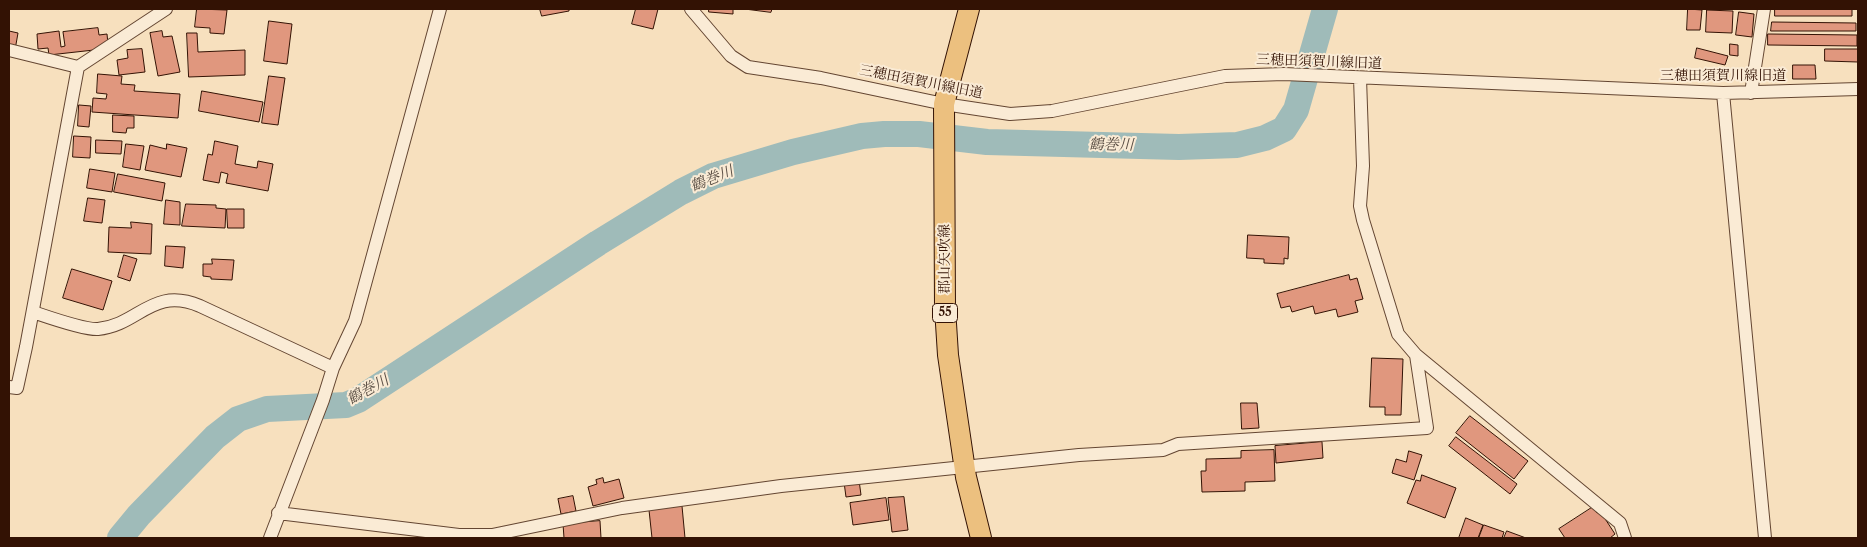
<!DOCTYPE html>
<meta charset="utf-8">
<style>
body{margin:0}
#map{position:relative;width:1867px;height:547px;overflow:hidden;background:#f7e0be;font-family:"Libre Caslon Text",serif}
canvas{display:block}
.frame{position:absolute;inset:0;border:10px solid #331204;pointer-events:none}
</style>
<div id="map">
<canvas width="1867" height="547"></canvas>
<div class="frame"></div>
</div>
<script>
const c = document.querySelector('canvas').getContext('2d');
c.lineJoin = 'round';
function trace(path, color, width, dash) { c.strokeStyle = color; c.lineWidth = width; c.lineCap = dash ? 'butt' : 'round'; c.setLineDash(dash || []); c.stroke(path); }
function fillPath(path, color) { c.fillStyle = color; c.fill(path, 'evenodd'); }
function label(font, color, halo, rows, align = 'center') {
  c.font = font + ' "Libre Caslon Text","Noto Serif JP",serif'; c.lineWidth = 4; c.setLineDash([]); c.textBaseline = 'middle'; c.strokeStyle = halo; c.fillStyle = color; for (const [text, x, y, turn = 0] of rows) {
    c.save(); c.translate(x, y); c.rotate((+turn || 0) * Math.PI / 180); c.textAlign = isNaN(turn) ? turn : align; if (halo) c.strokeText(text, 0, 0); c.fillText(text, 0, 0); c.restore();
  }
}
const river = new Path2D(`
 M120,538l19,-23 76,-78 23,-18 29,-10 79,-4 12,-5 240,-157 83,-51 32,-16 80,-24 69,-16 22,-2h35l68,8 192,5 58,-2 28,-7 19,-9 12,-19 29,-101`);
const building = new Path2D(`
 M197,9l30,1 -3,24 -14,-1v-5l-15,-1z
 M540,9h29v2l-27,5z
 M636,9h22l-5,20 -21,-5z
 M709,9h24v5l-24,-2z
 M745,9h27l-1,3z
 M1688,9l14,1 -2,20h-13z
 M1775,9h77v7h-77z
 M1707,10l26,1 -1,22 -26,-1z
 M1739,12l15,2 -2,23 -16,-2z
 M269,21l23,3 -5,40 -23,-3z
 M1772,22l84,1v8h-85z
 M98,28l1,7 8,-1 1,10 -5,5 -54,6 -1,-7 -10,1 -1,-15 22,-3 2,16 4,-1 -2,-14z
 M9,31l9,2 -3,17 -6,-2z
 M162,31l1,6 9,-1 8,36 -22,4 -8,-43z
 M187,33h10l1,19 47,-2v25l-56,2z
 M1768,34l89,1v11l-89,-1z
 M1730,44l8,1v11l-8,-1z
 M1697,48l31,8 -3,9 -30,-7z
 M142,49l3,23 -26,3 -2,-15 11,-2 -1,-8z
 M1825,49h33v13l-33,-1z
 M1793,65h22l1,14h-23z
 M1770,69l10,1v10h-10z
 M98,74l24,2 -1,8 14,1 -1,6 46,3 -2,24 -86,-6 1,-14 13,1 1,-5 -10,-1z
 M269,76l16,2 -7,47 -16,-2z
 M202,91l61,11 -4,20 -60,-11z
 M79,105l12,1 -2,21 -11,-1z
 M113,115l21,1v12h-7l-1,5 -13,-1z
 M74,136l17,1 -1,21 -17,-1z
 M96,140l26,1 -1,13 -25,-1z
 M215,141l23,5 -3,18 22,4 1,-7 15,3 -5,27 -42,-8 2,-9 -7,-2 -2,11 -16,-3 5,-26 4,1z
 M126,144l18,2 -4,24 -17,-3z
 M167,144l20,4 -6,29 -36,-7 5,-25 16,4z
 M90,169l25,4 -3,19 -25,-4z
 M118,174l47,9 -3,18 -48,-9z
 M88,198l17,2 -3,23 -18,-2z
 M166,200l14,2v23l-16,-1z
 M186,204l30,1v3l10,1 -1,19 -43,-2z
 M227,209h17v19h-16z
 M131,222l21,2 -1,30 -43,-2 1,-25 22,1z
 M1248,235l41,2 -1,22 -4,-1v6l-20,-1v-4l-17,-1z
 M166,246l19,1 -2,21 -18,-2z
 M124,255l13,4 -7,22 -12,-4z
 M212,259l22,1 -2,20 -21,-1v-2l-8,-1v-12h9z
 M72,269l40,12 -9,29 -40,-12z
 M1349,275l1,5 7,-2 6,21 -8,2 3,11 -20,5 -2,-8 -21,5 -2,-8 -21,6 -2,-6 -9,2 -4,-14z
 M1372,358l31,1 -2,56h-16v-8h-15z
 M1241,403h16l2,25 -17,1z
 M1470,416l58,45 -14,18 -58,-46z
 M1456,437l61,47 -7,10 -61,-48z
 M1322,442l1,16 -47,5 -1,-17z
 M1274,450l1,31 -30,1v9l-43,1 -1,-21h5v-12l35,-1v-7z
 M1409,451l13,4 -8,25 -22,-7 4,-14 10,3z
 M1422,475l34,13 -11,30 -38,-15 9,-23 4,1z
 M603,478l1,5 15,-4 5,19 -31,8 -5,-19 9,-3 -1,-4z
 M859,480l2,15 -15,2 -2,-15z
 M573,496l3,15 -15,3 -3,-15z
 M904,497l4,33 -16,2 -4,-34z
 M886,498l3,22 -36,5 -3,-22z
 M682,506l3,32h-33l-3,-28z
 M1593,507l4,6 3,-2 15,23 -5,4h-45l-6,-9z
 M1466,518l17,7 -5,13h-19z
 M600,521l1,17h-37l-1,-14z
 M1484,525l20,7 -2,6h-23z
 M1507,531l19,7h-22z`);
const minor = new Path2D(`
 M691,9l40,47 17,11 73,11 123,26 66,10 42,-3 173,-35 59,-2 439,19 135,-4
 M9,50l69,17 88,-58
 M1360,78l3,88 -3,40 3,14 35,114 18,21 204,168 5,15
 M1723,93l42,445
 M1751,93l13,-84
 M33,312c15,5 51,18 65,17 41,-4 54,-43 102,-23l133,62
 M9,387l8,1 9,-41 52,-280
 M278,513l181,22h33l130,-27 159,-22 298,-31 84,-5 15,-6 249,-16 -11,-73
 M270,538l53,-138 10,-32 22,-47 85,-312`);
const primary = new Path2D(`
 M969,9l-25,95 1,204 3,47 18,122 15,61`);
const shields = [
 [945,313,25]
];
const shieldNames = [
 ["55",945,313]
];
const streetNames = [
 ["三穂田須賀川線旧道",1319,62,2],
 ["三穂田須賀川線旧道",1723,76],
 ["三穂田須賀川線旧道",921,82,11],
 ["郡山矢吹線",945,259,-90]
];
const waterNames = [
 ["鶴巻川",1111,145,1],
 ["鶴巻川",712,179,-22],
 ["鶴巻川",368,390,-29]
];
trace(river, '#9fbbb9', 26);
fillPath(building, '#e0977e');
trace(building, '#331204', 1);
trace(minor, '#644632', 14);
trace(primary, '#331204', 22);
trace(minor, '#faebd5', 12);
trace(primary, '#ecc07f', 20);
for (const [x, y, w] of shields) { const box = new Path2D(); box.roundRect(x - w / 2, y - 9.5, w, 19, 4); c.fillStyle = '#faebd5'; c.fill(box); trace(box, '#331204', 1); }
label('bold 12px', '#331204', null, shieldNames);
label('14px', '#331204', '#faebd5', streetNames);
label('italic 15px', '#594d43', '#faebd5', waterNames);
</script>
